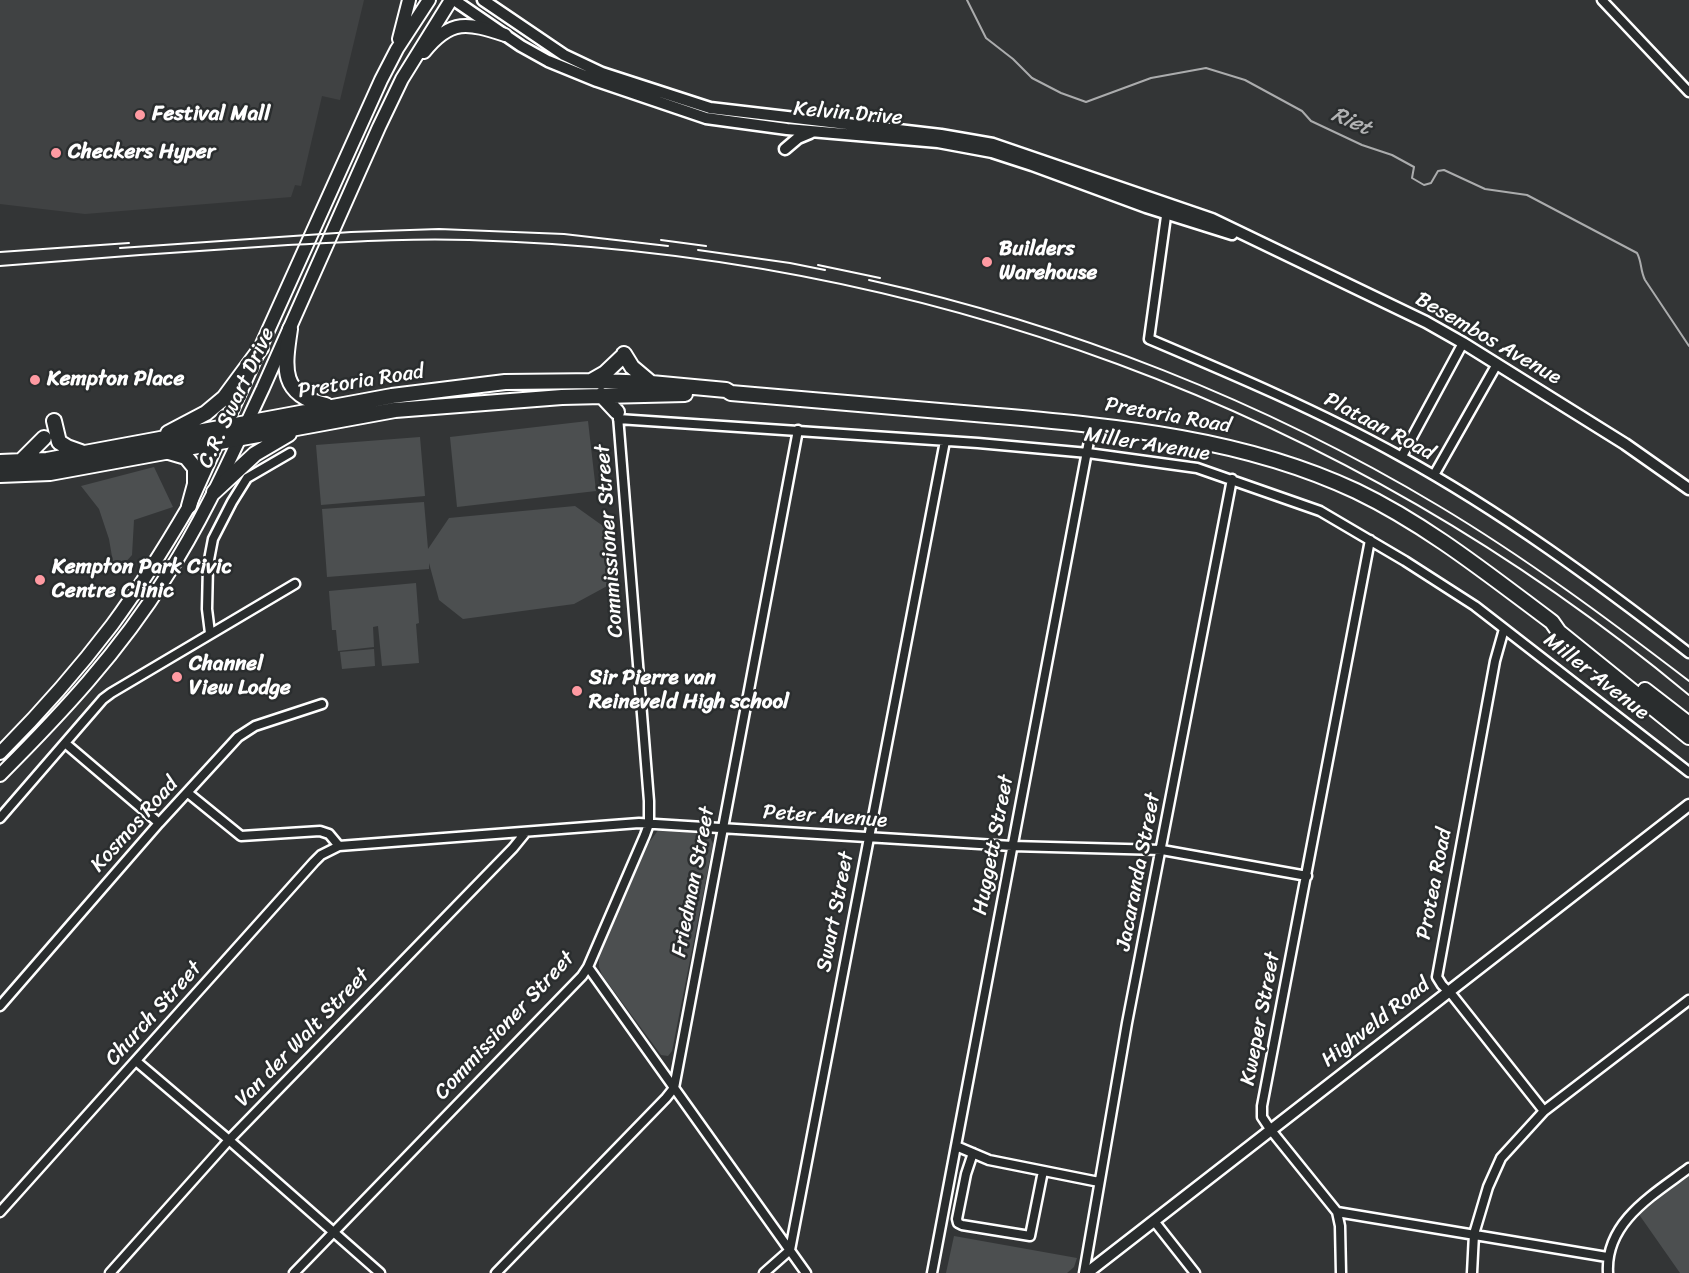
<!DOCTYPE html>
<style>
body{margin:0}
canvas{display:block;background:#333536}
</style>
<canvas width="1689" height="1273"></canvas>
<script>
const c = document.querySelector('canvas').getContext('2d');
c.lineJoin = 'round';
function fillPath(path, color) { c.fillStyle = color; c.fill(path, 'evenodd'); }
function trace(path, color, width, dash) { c.strokeStyle = color; c.lineWidth = width; c.lineCap = dash ? 'butt' : 'round'; c.setLineDash(dash || []); c.stroke(path); }
function label(font, color, halo, rows, align = 'center') {
  c.font = font + ' Sriracha,sans-serif'; c.lineWidth = 5; c.setLineDash([]); c.textBaseline = 'middle'; c.strokeStyle = halo; c.fillStyle = color; for (const [text, x, y, turn = 0] of rows) {
    c.save(); c.translate(x, y); c.rotate((+turn || 0) * Math.PI / 180); c.textAlign = isNaN(turn) ? turn : align; if (halo) c.strokeText(text, 0, 0); c.fillText(text, 0, 0); c.restore();
  }
}
const built = new Path2D(`
 M0,0h364l-24,100 -18,-4 -21,90 -6,-1 -4,12 -206,17 -85,-10z`);
const green = new Path2D(`
 M588,421l8,70 -139,16 -7,-70z
 M420,437l5,59 -104,9 -5,-60z
 M154,467l19,40 -39,13 -2,35 -17,19 -6,-35 -10,-30 -18,-23z
 M424,502l4,47 21,-31 126,-12 35,25 -1,54 -35,19 -111,15 -24,-19 -10,-37v6l-102,8 -5,-68z
 M416,583l3,40 -3,1 3,39 -37,3 -4,-40 -5,1 1,20 -36,4 -2,-21h-4l-3,-39z
 M374,649l1,17 -33,3 -2,-17z
 M659,829l43,1 6,3 5,11 -41,207 -4,5 -7,-1 -59,-80 -3,-8v-10l49,-113z
 M1689,1173v100h-9l-42,-60z
 M954,1236l123,22 -3,9 -7,6h-121z`);
const stream = new Path2D(`
 M967,0l19,38 27,21 19,19 29,15 25,9 65,-24 55,-10 39,12 57,31 9,10 51,24 30,10 22,12 -2,11 12,7 7,-2 7,-12 6,-1 41,19 42,6 110,58c5,9 3,17 8,27l44,66`);
const minor = new Path2D(`
 M1602,0l87,92
 M1167,209l-18,130c85,36 170,72 251,117 102,56 197,126 289,197
 M618,419l360,24 110,10 109,15 123,43 85,50 70,45 214,166
 M1402,456l61,-113
 M1434,475l63,-111
 M1370,540l-108,566v11l8,12 67,83 270,45
 M1504,629l-9,32 -58,316 5,8 11,11 91,115
 M210,633l-3,-24 1,-44 5,-26 19,-37 15,-24 43,-25
 M65,743l94,80
 M188,793l53,43 79,-5 9,3 10,12
 M0,818l103,-119 8,-6 184,-109
 M588,967l218,306
 M0,1006l159,-183 79,-86 17,-11 67,-22
 M136,1061l93,79 151,133
 M956,1146l33,14 110,22
 M973,1153l-7,21 -9,45 1,4 4,2 68,11 13,-65
 M0,1212l314,-350 7,-7 18,-9 300,-23 373,23 150,4 145,26
 M1337,1212l3,14 1,47
 M1154,1221l41,52
 M110,1273l119,-133 284,-292 13,-16
 M294,1273l288,-297 6,-9 57,-132 4,-11v-23l-31,-385
 M496,1273l170,-175 8,-10 124,-658
 M764,1273l26,-23 155,-809
 M932,1273l160,-848
 M1084,1273l43,-250 105,-544
 M1472,1273l2,-39 14,-47 13,-29 43,-47 145,-111
 M1608,1273c-3,-51 45,-78 81,-105`);
const tertiary = new Path2D(`
 M454,0l67,46 27,15 49,20 109,37 81,11 151,13 54,10 40,13 114,42 86,27
 M483,0l81,55 38,18 108,35 231,27 52,9 219,75 214,103 37,21 162,101 64,45
 M785,149l13,-11 12,-5
 M1087,1273l602,-468`);
const secondary = new Path2D(`
 M399,39l10,-39
 M424,52c27,-34 44,-29 81,-17
 M0,753c40,-40 77,-82 112,-128 28,-38 53,-78 77,-119l192,-426 16,-31 32,-49
 M0,775c62,-62 119,-123 166,-198 39,-60 67,-125 97,-189 39,-87 78,-174 116,-261l23,-48 49,-79`);
const primary = new Path2D(`
 M290,329c-6,40 -10,66 36,76
 M624,354l8,13 19,16
 M591,381l14,-8 19,-18
 M601,395l16,17
 M54,421l5,21 8,5 14,5
 M168,433l38,-20 18,-15 37,-50
 M169,452l17,5 9,11v16l-6,22
 M0,462l47,-2 345,-64 113,-14 95,-1 51,2 75,7 5,3c89,8 178,16 267,23 122,11 245,22 358,75 71,34 133,84 196,131l7,10 130,105
 M20,462l24,-24
 M0,475l50,-2 345,-63 167,-13 123,-3
 M214,492l41,-38 34,-20
 M1645,690l44,34`);
const rail = new Path2D(`
 M661,240l45,6
 M120,248l231,-16 88,-3 125,5 104,12
 M698,250l92,13 35,7
 M0,252l129,-9
 M818,265l62,13
 M0,266c96,-8 192,-15 288,-21 60,-3 120,-7 181,-5 449,13 873,166 1220,455
 M869,280c199,44 395,121 570,226 87,52 169,113 250,175`);
const markers = [
 [140,115,6,"#ff9aa2"],
 [56,153,6,"#ff9aa2"],
 [987,262,6,"#ff9aa2"],
 [35,380,6,"#ff9aa2"],
 [40,580,6,"#ff9aa2"],
 [177,677,6,"#ff9aa2"],
 [577,691,6,"#ff9aa2"]
];
const streetNames = [
 ["Kelvin Drive",848,114,5],
 ["Besembos Avenue",1488,339,30],
 ["Pretoria Road",361,382,-9],
 ["C.R. Swart Drive",237,398,-65],
 ["Pretoria Road",1168,416,10],
 ["Plataan Road",1379,427,28],
 ["Miller Avenue",1147,445,9],
 ["Commissioner Street",610,541,-94],
 ["Miller Avenue",1596,677,38],
 ["Peter Avenue",825,817,4],
 ["Kosmos Road",135,825,-48],
 ["Huggett Street",994,845,-79],
 ["Jacaranda Street",1139,872,-79],
 ["Friedman Street",694,882,-79],
 ["Protea Road",1435,884,-79],
 ["Swart Street",836,912,-79],
 ["Church Street",154,1014,-48],
 ["Kweper Street",1261,1019,-79],
 ["Highveld Road",1376,1023,-38],
 ["Commissioner Street",505,1026,-47],
 ["Van der Walt Street",303,1038,-46]
];
const poiNames = [
 ["Festival Mall",152,115],
 ["Checkers Hyper",68,153],
 ["Builders",999,250],
 ["Warehouse",999,274],
 ["Kempton Place",47,380],
 ["Kempton Park Civic",52,568],
 ["Centre Clinic",52,592],
 ["Channel",189,665],
 ["View Lodge",189,689],
 ["Sir Pierre van",589,679],
 ["Reineveld High school",589,703]
];
const waterNames = [
 ["Riet",1351,122,23]
];
fillPath(built, '#404243');
fillPath(green, '#4c4f50');
trace(stream, '#abacad', 2);
trace(minor, '#fff', 13);
trace(tertiary, '#fff', 15);
trace(secondary, '#fff', 16);
trace(primary, '#fff', 18);
trace(minor, '#2a2d2e', 8);
trace(tertiary, '#2a2d2e', 10);
trace(secondary, '#2a2d2e', 12);
trace(primary, '#2a2d2e', 14);
trace(rail, '#fff', 2);
for (const [x, y, r, color] of markers) { const dot = new Path2D(); dot.arc(x, y, r, 0, 2 * Math.PI); c.fillStyle = color; c.fill(dot); trace(dot, '#2a2d2e', 2); }
label('21px', '#fff', '#2a2d2e', streetNames);
label('bold 21px', '#fff', '#2a2d2e', poiNames, 'left');
label('italic 22px', '#b2b3b4', '#2a2d2e', waterNames);
</script>
